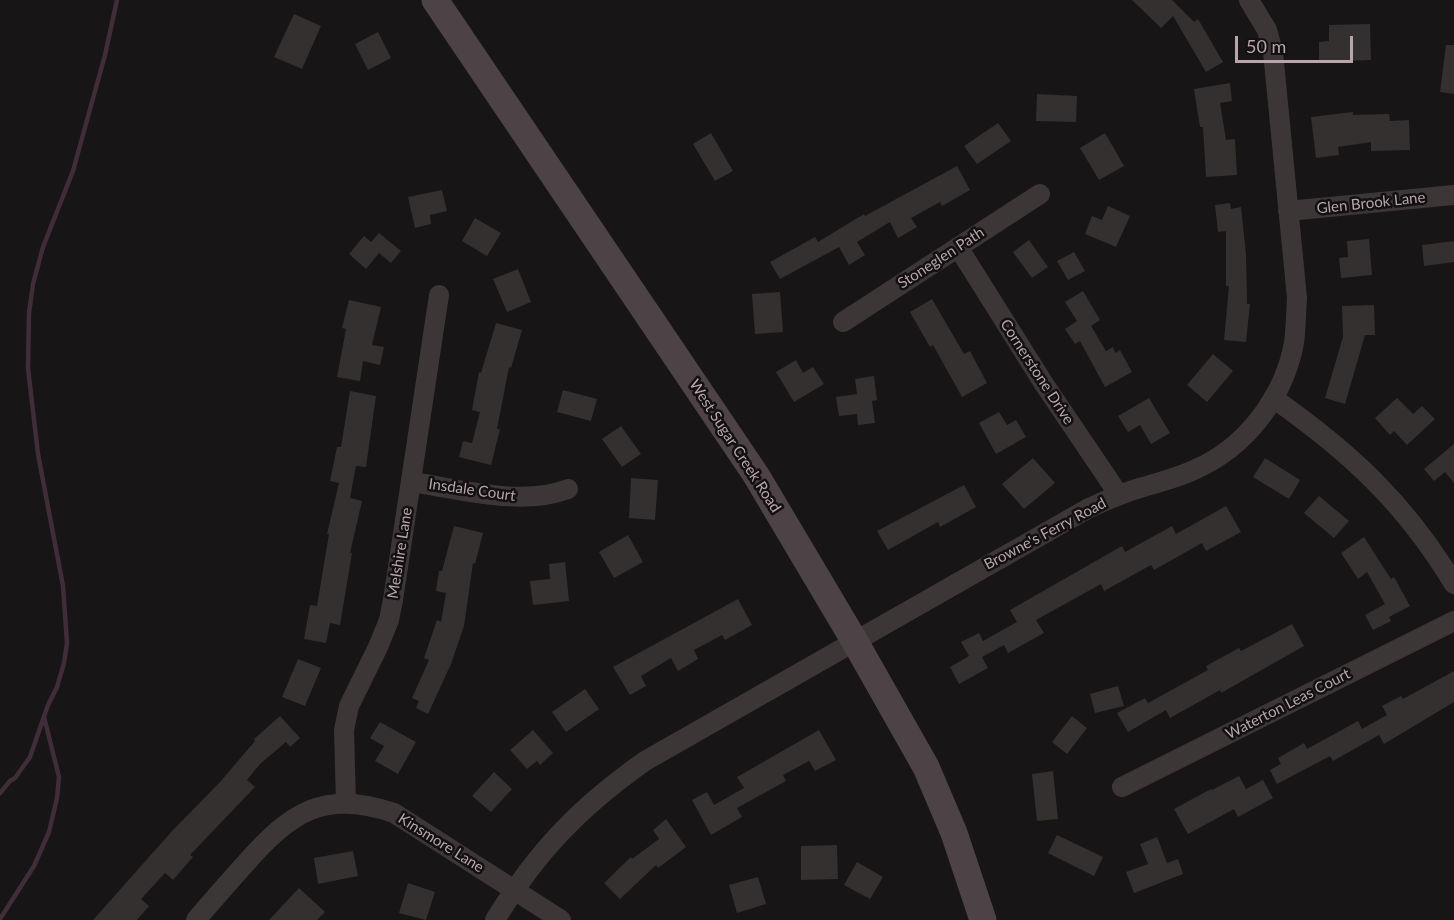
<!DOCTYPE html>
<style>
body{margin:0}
#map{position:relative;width:1454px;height:920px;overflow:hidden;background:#171515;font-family:Lato,sans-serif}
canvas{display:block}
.scale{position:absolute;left:1235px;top:36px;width:118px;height:27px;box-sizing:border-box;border:3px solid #b9a5ad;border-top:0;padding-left:8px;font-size:18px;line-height:21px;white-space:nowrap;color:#b9a5ad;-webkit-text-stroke:4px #121010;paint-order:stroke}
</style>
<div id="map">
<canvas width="1454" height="920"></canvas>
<div class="scale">50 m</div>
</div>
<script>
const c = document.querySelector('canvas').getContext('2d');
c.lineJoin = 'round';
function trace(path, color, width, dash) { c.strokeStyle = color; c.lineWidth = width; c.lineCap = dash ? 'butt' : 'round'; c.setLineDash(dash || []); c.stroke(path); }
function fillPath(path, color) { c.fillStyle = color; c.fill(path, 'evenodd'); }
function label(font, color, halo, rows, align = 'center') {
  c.font = font + ' Lato,sans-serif'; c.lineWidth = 5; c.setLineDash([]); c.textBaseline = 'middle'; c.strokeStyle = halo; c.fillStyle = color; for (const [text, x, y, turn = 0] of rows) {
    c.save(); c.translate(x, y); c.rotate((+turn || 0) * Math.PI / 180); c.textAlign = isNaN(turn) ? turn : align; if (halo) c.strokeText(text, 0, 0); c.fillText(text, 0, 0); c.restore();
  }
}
const stream = new Path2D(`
 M0,793l10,-12 5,-3 15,-21 18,-52 9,-18 7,-24 3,-20 -4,-57 -25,-132 -10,-86 1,-55 4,-29 10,-37 30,-76 32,-116 12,-55
 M0,919l34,-53 15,-34 8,-34 2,-21 -15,-60`);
const building = new Path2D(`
 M1132,0h40l22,22 4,-3 25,43 -17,10 -33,-56 -12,12z
 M294,14l27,12 -19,43 -28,-12z
 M1370,24l1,36 -52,2v-20l10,-1v-16z
 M378,32l13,26 -23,12 -13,-26z
 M1446,45h8v49l-14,-2z
 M1230,83l2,18 -12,2 6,37 9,-1 2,36 -31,2 -3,-50h-3l-6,-38z
 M1037,94l40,2 -1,26 -40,-1z
 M1353,112v3l36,-1 1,7 19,-1 1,30 -39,1v-9l-33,5 1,8 -23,3 -5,-41z
 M998,123l13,18 -34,23 -13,-18z
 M711,133l22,38 -18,10 -22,-37z
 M1105,133l19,33 -25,14 -19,-32z
 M957,166l13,24 -28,16 -2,-4 -29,16 6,9 -19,11 -8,-16 -33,20 8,13 -16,10 -10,-18 -59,32 -10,-17 45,-25 3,5 46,-28 1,2z
 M442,190l5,21 -17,4 1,9 -16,4 -7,-31z
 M1230,203l1,6 10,-2 5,47 1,50h3l-4,38 -22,-2 5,-54h-3v-55l-8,1 -3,-27z
 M1108,206l22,10 -14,31 -31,-13 7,-18 10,4z
 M475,218l26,15 -14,23 -25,-15z
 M379,233l22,18 -10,12 -12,-10 -13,16 -17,-15 15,-18 7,6z
 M1369,239l3,36 -31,3 -2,-20 9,-1 -1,-16z
 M1029,240l19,27 -16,11 -19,-26z
 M1454,241v21l-30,4 -2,-21z
 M1074,252l11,19 -17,9 -11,-19z
 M518,269l13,33 -24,10 -14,-33z
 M1083,291l17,29 -9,6 15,25 7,-4 2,6 5,-3 12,22 -27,15 -25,-46 -5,3 -10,-15 12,-8 -12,-19z
 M780,292l3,40 -28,2 -3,-40z
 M932,299l32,55 6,-3 17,32 -25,14 -29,-52 -3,2 -20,-35z
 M349,300l32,7 -9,38 12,2 -4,18 -17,-4 -3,20 -23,-4 9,-48 -4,-1z
 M1374,305l1,30h-10l-20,69 -20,-6 18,-61 -1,-31z
 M496,323l26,7 -11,38 -2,-1 -12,62h3l-9,36 -32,-8 4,-16 9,2 8,-31 -8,-2 7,-38 2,1z
 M1213,354l20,17 -26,31 -20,-17z
 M796,360l7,13 10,-6 11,17 -30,18 -18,-30z
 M874,376l3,24 -5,1 3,22 -17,2 -1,-11 -18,2 -3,-19 21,-3 -2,-15z
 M563,390l34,9 -6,22 -34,-9z
 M350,391l26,5 -10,71 -10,-1 -6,32 12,3 -12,52h2l-12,72 -10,-2 -4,20 -22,-4 6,-34 7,1 12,-72h-2l12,-51 -9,-2 7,-34h4z
 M1149,398l21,35 -19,11 -11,-19 -12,7 -10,-16z
 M1397,398l16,16 9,-8 13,13 -28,26 -13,-14 -4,4 -15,-17z
 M999,412l8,13 9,-5 10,17 -30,17 -17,-31z
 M621,426l20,28 -19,13 -20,-28z
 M1454,444v39l-9,-11 -11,9 -10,-12z
 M1033,458l22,25 -31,26 -22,-25z
 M1265,458l35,22 -11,19 -36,-22z
 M631,478l27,2 -3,40 -26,-2z
 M964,485l12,22 -36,20 -2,-5 -50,28 -11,-19z
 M1319,496l30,25 -15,17 -30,-25z
 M1226,506l15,26 -35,19 -4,-8 -48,27 -3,-5 -47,26 -3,-7 -65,36 8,13 -36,20 -4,-8 -22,12 6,11 -29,16 -9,-17 19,-11 -8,-14 18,-9 4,8 34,-19 -7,-12 112,-64 3,6 47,-26 4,8z
 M454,526l29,7 -8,31 -2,-1 -9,63 -13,38 -23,50 -12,-6 3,-7 -7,-3 17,-38 -5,-2 13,-38 4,2 5,-29 -10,-2 3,-20h3z
 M628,535l15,27 -29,16 -15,-26z
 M1364,537l27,42 3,-2 16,29 -21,11 2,4 -18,9 -8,-15 20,-11 -18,-32 -9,7 -17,-26z
 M565,562l4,39 -36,4 -3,-24 20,-2 -1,-15z
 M738,599l14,26 -27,15 -3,-5 -28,15 4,9 -20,12 -7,-13 -30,18 5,10 -16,9 -17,-28z
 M1292,624l12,22 -83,47 -1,-3 -50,28 -4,-8 -38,22 -11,-19 28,-15 3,5 60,-33 -2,-4 33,-18 2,3z
 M298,659l23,9 -16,38 -23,-9z
 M1454,671v31l-70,42 -5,-9 -46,26 -3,-5 -53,28 -7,-14 11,-6 -3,-6 26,-15 3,6 51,-28 4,8 25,-14 -5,-9 19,-10 2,3z
 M1118,686l6,20 -29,7 -5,-19z
 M585,689l14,20 -33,23 -14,-20z
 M280,716l20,22 -10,9 -4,-5 -26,22 -13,16 8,7 -65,68 3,2 -20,23 -8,-7 -24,26 8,7 -12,14h-44l80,-90 47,-48 35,-41 -1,-2z
 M1072,716l15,12 -20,26 -15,-12z
 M380,722l36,20 -18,32 -23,-13 9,-15 -14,-8z
 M533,730l20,23 -13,12 -3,-4 -10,8 -17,-19z
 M819,730l17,30 -21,11 -6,-10 -26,14 3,6 -49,27 5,9 -31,18 -19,-35 15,-8 7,13 30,-17 -7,-11z
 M1053,771l5,48 -21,2 -5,-47z
 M494,772l18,17 -21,23 -19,-16z
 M1239,776l7,13 17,-9 10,18 -35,19 -4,-8 -46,25 -14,-25 37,-20 1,1z
 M666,819l20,28 -28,21 -2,-3 -36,34 -16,-16 27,-26 1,2 27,-20 -6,-9z
 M1057,835l46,22 -9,19 -46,-23z
 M1157,837l10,26 11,-4 5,15 -49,19 -8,-21 22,-8 -8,-20z
 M837,845l1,34 -37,1v-34z
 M353,851l5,25 -40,8 -4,-26z
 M857,862l26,15 -13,22 -26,-14z
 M758,877l8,27 -29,9 -8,-28z
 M408,883l27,9 -9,28 -27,-7z
 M299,888l26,24 -8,8h-48z`);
const street = new Path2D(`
 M1288,211l166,-16
 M958,247l86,137 75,111
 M843,322l197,-128
 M1273,398c77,54 132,105 181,186
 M411,482c49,7 111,25 157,7
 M1122,787l332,-166
 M346,803l-2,-73 5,-24 29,-59 11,-27 4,-20 46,-305
 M196,920c16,-19 32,-37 49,-56 46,-52 79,-75 149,-51l167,107
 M495,920c42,-69 85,-113 150,-159l444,-253c16,-7 33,-15 51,-20 19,-6 38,-10 56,-19 50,-22 88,-72 98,-126 2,-15 2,-30 3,-45l-24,-246 -6,-22 -18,-30`);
const secondary = new Path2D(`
 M435,0l321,475 98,165 72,127 28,66 29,87`);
const streetNames = [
 ["Glen Brook Lane",1371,203,-6],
 ["Stoneglen Path",941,258,-33],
 ["Cornerstone Drive",1037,372,57],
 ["West Sugar Creek Road",735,446,57],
 ["Insdale Court",472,490,8],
 ["Browne's Ferry Road",1045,534,-28],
 ["Melshire Lane",400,553,-81],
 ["Waterton Leas Court",1288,704,-27],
 ["Kinsmore Lane",441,843,32]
];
trace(stream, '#412d39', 4.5);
fillPath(building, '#343030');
trace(street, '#3d3637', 20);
trace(secondary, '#4d4346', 27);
label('15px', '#b9a5ad', '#121010', streetNames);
</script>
